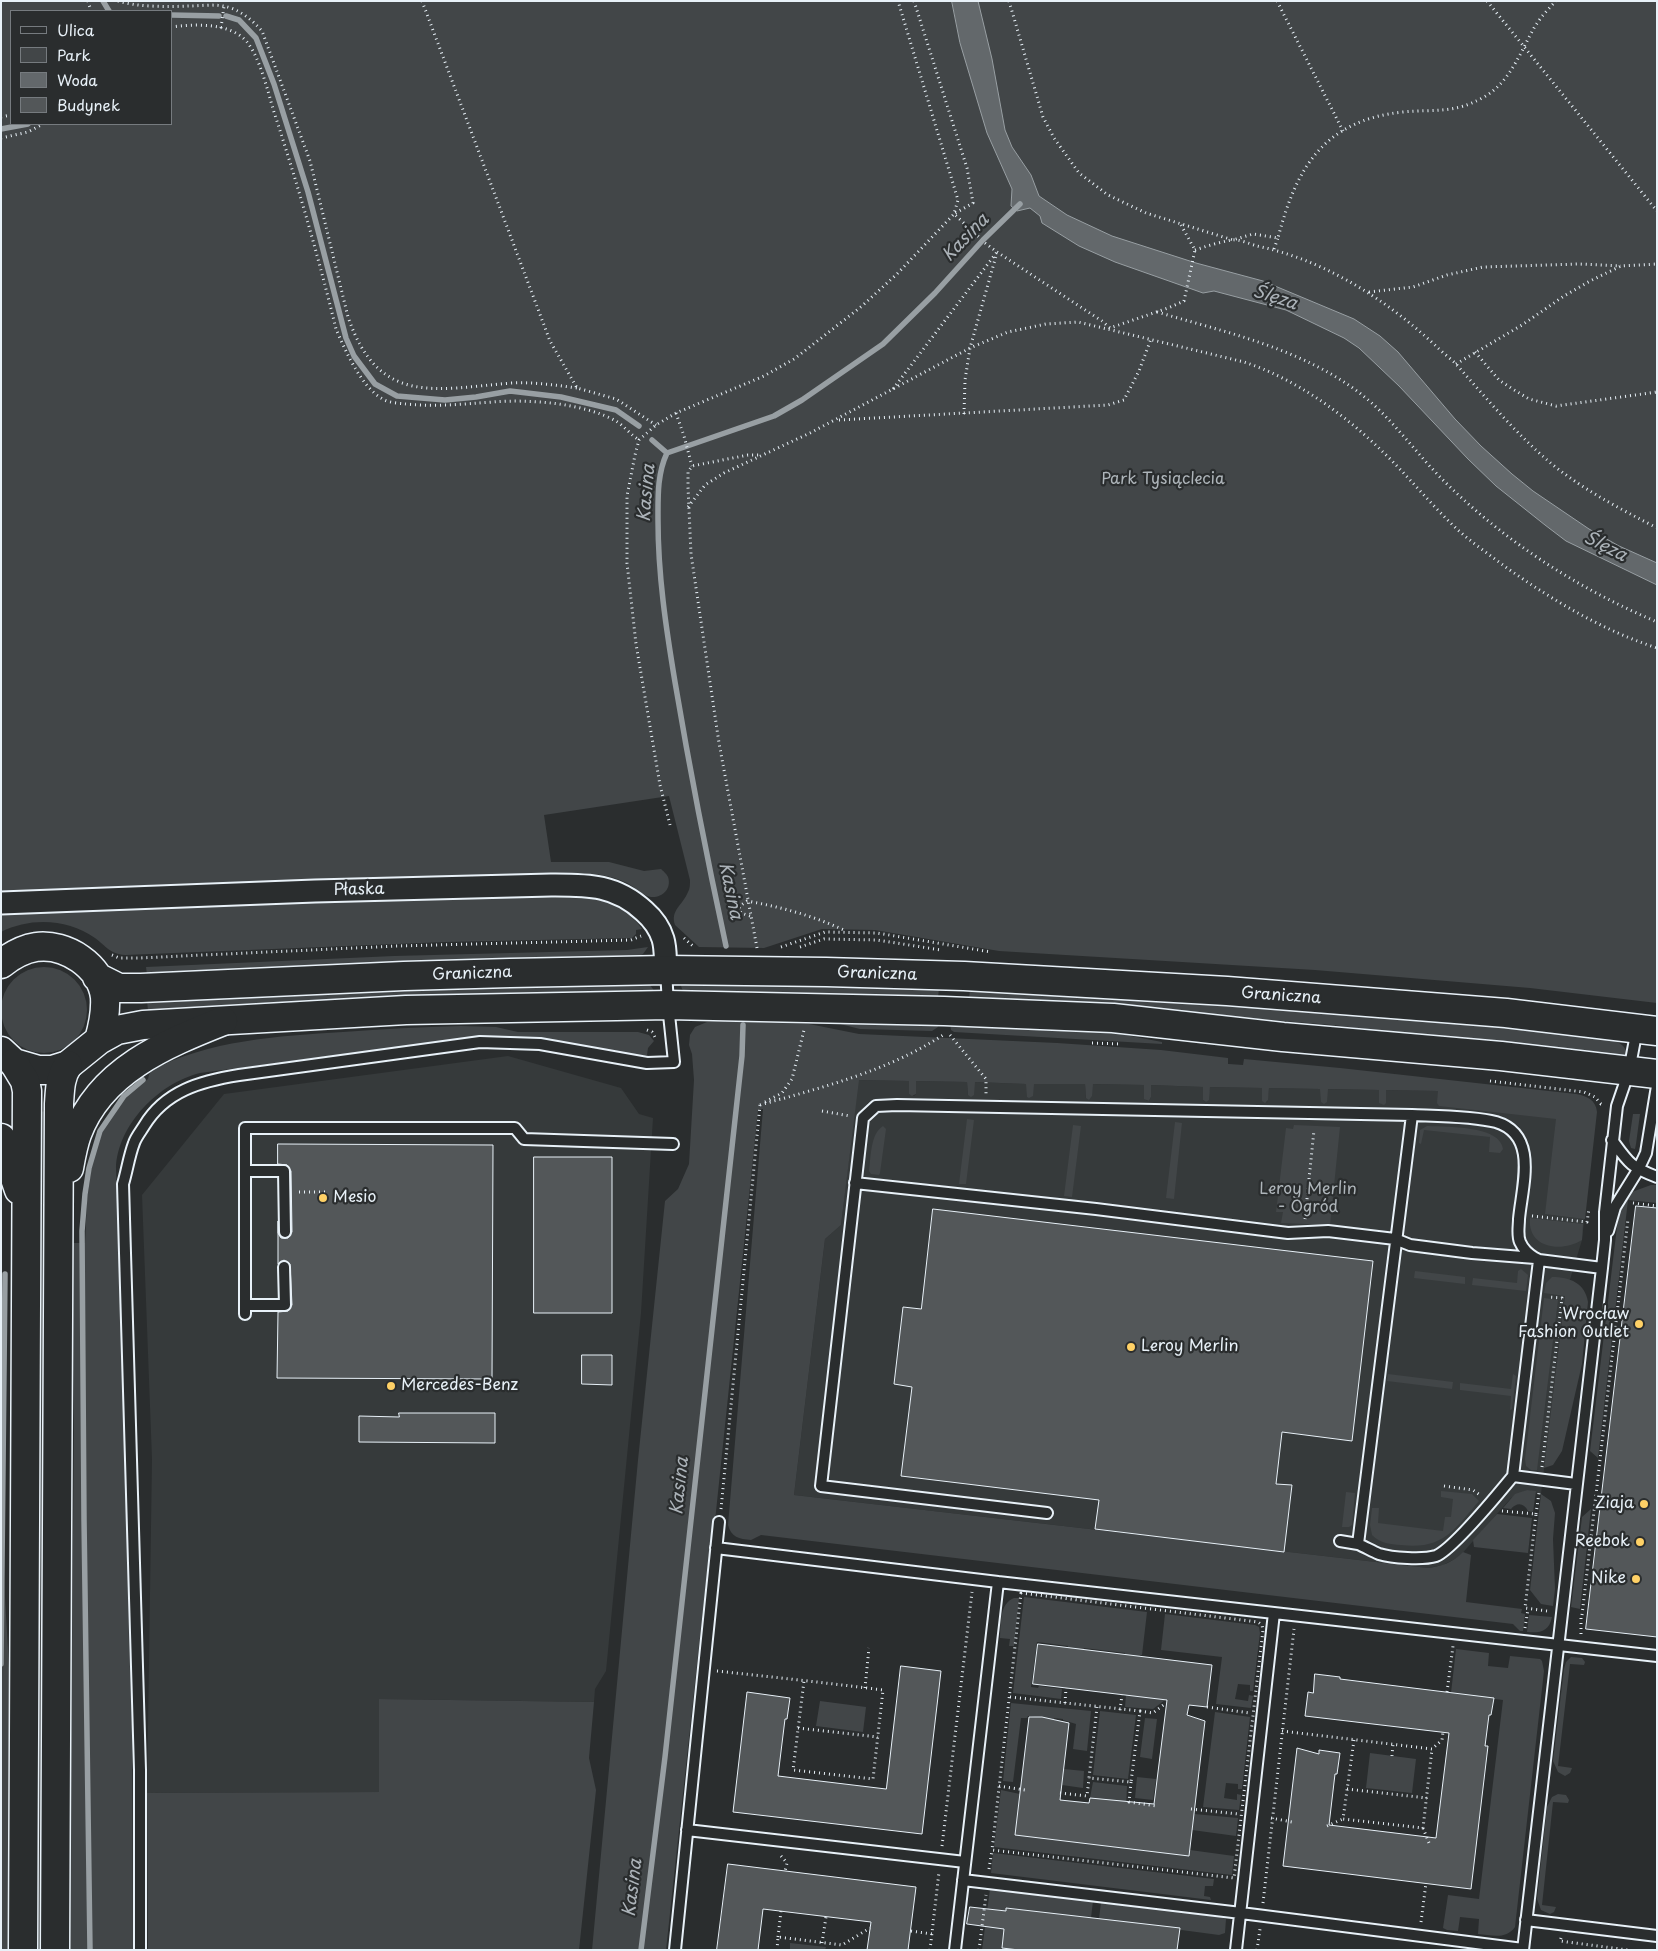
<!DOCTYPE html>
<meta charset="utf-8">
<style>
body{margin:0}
#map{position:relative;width:1658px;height:1951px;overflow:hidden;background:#2a2d2e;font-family:"Playpen Sans",sans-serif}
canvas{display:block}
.frame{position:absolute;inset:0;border:2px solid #e8f1f8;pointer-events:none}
.legend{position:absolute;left:10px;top:10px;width:162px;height:115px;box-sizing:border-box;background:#2a2d2e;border:1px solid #767b7f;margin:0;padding:6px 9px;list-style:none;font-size:15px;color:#e8f1f8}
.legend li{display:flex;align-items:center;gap:10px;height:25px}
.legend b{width:25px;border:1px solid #767b7f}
</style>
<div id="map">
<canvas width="1658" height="1951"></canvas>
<div class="frame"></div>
<ul class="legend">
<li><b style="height:6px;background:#2a2d2e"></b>Ulica</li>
<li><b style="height:14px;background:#424648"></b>Park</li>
<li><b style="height:14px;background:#63686b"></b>Woda</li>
<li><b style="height:14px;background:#535759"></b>Budynek</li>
</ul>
</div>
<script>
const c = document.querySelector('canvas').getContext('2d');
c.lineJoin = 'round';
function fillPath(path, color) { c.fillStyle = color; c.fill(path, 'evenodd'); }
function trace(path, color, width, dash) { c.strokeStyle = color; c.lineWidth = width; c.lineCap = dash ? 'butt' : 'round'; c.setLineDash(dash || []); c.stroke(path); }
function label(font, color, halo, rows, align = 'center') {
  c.font = font + ' "Playpen Sans",sans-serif'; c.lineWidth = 4.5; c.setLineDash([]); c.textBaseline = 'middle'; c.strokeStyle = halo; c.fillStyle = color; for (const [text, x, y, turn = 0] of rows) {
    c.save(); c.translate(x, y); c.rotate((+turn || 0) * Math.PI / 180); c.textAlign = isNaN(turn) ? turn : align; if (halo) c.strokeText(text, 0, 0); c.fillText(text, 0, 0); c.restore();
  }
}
const built = new Path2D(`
 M508,1056l113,32 18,26 14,4 -12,195 -35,358 -11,18 -1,13 -215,-3v93l-232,1 5,-334 -10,-264 82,-101z
 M858,1080l51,1v13l5,2 2,-2v-13l51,1 1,13h6v-13l53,2 6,12v-12h52l1,14 6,-2v-12l52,1 2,15 3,1 2,-4v-12l52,2v13l3,2 4,-15 52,1 5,15 2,-15 110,2 7,13v-13l53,1 157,18 -14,131 -17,56 -24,198 -14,-4 -16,8 -52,59 -16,8 -15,3 -634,-73 31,-256 16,-14z`);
const green = new Path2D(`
 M1,1h1656v1002l-127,-15 -215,-18 -316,-19 -124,-21 -53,-1 -58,19 -65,-1 -24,-22c-5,-15 8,-20 13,-33 2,-3 2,-8 2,-12l-21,-84 -125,19 7,47h58l35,9 17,-2c2,2 6,5 7,8 4,12 -6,21 -17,20 -8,-1 -16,-10 -24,-14 -17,-8 -35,-10 -54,-10l-404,11 -168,8zM11,11h160v113h-160z
 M490,895l108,4c18,6 33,14 44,30l-6,1v4l-4,4 -187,4 -320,13c-15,-1 -19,-9 -30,-17 -27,-19 -64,-21 -94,-6v-19z
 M648,947l-5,7 -9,4 -487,17 -1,-8 248,-11 233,-6z
 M1 1010a43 43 0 1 1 86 0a43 43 0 1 1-86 0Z
 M680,982l259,6 -1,10 -252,-5 -4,-4z
 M644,983l6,2 5,7 -265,7 -242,12 -1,-11 173,-9z
 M970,989c178,9 356,19 533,37 32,3 67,4 98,10 9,2 27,8 25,18l-6,4 -288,-33 -233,-19 -130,-7z
 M824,1020l113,3 1,4 -6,4 -72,-2z
 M724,1021l85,3 50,10 198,9 104,7 67,8v6h1l14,1 1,-6 96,9 236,26c11,2 20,6 21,18l-12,107 -40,-5 11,-95 -117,-13 -2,-3 1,-12 -52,-1v13l-2,2 -5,-2v-13l-51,-1 -1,13 -3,2 -3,-2 -1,-13 -51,-1 -1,12 -3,3 -3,-2v-13l-52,-1 -1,13 -3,2 -3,-2v-13l-52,-2v12l-2,4 -5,-2v-14l-51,-1 -1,12 -3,4 -3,-2 -1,-14h-51l-1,12 -4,2 -2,-1 -1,-13 -51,-2 -1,13 -3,2 -3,-2 -1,-13 -51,-1v13l-4,2 -3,-2v-13l-50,-1 -18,145 -16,14 -31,256 634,73c13,-2 25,-5 35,-16l8,3 -5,47 56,7 -1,4 4,1 -2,17h-3l-7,-7 -752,-89 -10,5c-12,-1 -20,-3 -23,-15l35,-416 -5,1 -43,411 -6,33 -43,396h-74l46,-490 27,-259 13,-12 11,-25 5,-84 -2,-26 -3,-9 1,-10 5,-8 12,-5z
 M950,1024l165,9 47,9v2l-208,-12 -3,-2z
 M461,1026l35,1 22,5h120l11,3 5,6 -6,7 -1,7h-9c-54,-9 -100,-18 -155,-19l-283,37c-41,10 -83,52 -84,96l10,275 3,199 3,81 1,226h-64l5,-517 -3,-190h14l2,-43 3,-21 2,-18 9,-31 27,-35 20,-16 2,-8c59,-31 128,-35 193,-39 39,-3 78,-5 118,-6z
 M48,1111l-3,839h-11l4,-838z
 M1633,1114h7l-4,30 -1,5 -4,-1 -2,-7z
 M967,1119l7,1 -8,64h-7z
 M1175,1122l7,1 -8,76 -8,-1z
 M1073,1125l8,1 -9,71 -8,-1z
 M1294,1125l46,2 -10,98 -49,-2 2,-11h-7l10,-84 7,1z
 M883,1126l3,3 -6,44 -1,2 -8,-1 -2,-3c2,-13 1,-37 14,-45z
 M1427,1126c19,1 73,-1 76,23l-3,4 -11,-1 1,-15 -66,-7 -3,14 -2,-1 1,-13z
 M1651,1185h6v18l-29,-3 -30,258 -8,-7 29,-241 10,-17z
 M1530,1218l53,6 -1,16c-21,13 -55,8 -52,-22z
 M1521,1269l7,6 -2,16 -54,-6 1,-7 44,5 1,-12z
 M1415,1271l50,6v7l-51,-6z
 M1552,1277c18,0 33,6 36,25l-6,62 -20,87 -9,14 -9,3 21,-172 -21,-3 2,-10z
 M1544,1298l14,2 -21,170h-6l-5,-4 -1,-7z
 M1388,1374l65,8 -1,7 -65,-8z
 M1513,1374l3,2 -4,33 -2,1 1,-14 -51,-6v-7l51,6z
 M1527,1490l9,1 -3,21 -5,-1c-4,-8 -11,-9 -17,-2l-8,-1 12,-14z
 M1441,1491l31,3 7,7c-25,29 -36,49 -78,44 -11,-1 -20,-1 -29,-10l-2,-10 2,-17h7l-1,15 65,8 2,-14h6l2,-18 -12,-2z
 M1346,1492l9,1 -3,32 -3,2h-7z
 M1541,1494l10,7 4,12 -2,26 2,50 -2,17 -12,-2 -11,-14z
 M1591,1509l-11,100 -9,-2 11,-90z
 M1497,1514l35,4 -4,35 -54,-6 -1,-7z
 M1,1528l8,139 1,283h-9z
 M1024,1597l123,15 -5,43h-2l-1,5 -14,-2v-5l-41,-5 -1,5 -15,-2v-5l-31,-4 -6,45 7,1 1,-2 23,3 -1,10 -48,-6z
 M1014,1598h5l-5,48h-5l1,-7 -10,-1c1,-14 -1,-34 14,-40z
 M1165,1614l90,11 4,2 1,6 -7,58h-3v-6l-12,-1 -3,15 13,2 1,-6 4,1 -2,12 -35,-4 6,-47 -61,-7z
 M1529,1615l23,2c-3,15 -12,16 -25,15z
 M1456,1649l33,4 -1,13 20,2 2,-12 30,3 2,2 2,10 -29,256c-9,13 -24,8 -37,7l1,-15 -19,-2 -2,14 -11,-1 -4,-2 5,-33 31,4 24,-199 -52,-7z
 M1571,1657l11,1 3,4 -1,3 -14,-1 -12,102 14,2 -2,5 -5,3 -7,-4 -5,-11 11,-92 2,-7z
 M1126,1695l39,5 -12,9 -28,-2z
 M379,1699l215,3 -5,56 7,32 -17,160h-431l-1,-157 232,-1z
 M820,1701l46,6 -3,25 -47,-6z
 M1011,1703l80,8 -4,40 -14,-2 3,-25 -13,-4v-1l-9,-1v2l-26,-4 -1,2h-6l-8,64 -10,-1z
 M1100,1711l36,4 -8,64 -35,-4z
 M1215,1712l35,5 -8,72h-4v-5l-12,-1 -2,15 13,2v-6l4,1 -2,15 -36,-3z
 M1145,1718l12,1 -5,40 -12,-2z
 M1370,1753l46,6 -4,34 -46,-5z
 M1064,1769l20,2 -1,17 -21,-3z
 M1137,1777l19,2 -3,21 -18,-2z
 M1093,1782l34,4 -1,21 -37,-4z
 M1001,1790l19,4 -5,41 174,21 1,-6 44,6 -2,19 -238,-28z
 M1558,1794l8,1 3,5 -1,3 -15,-1 -11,103 14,2 -2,5 -4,2 -9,-4 -4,-11 10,-92 5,-10z
 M1194,1814l44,4 -2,18 -44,-6z
 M993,1853l221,26 -1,7h-8l-1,10 6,1 1,3 -220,-27z
 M990,1889l103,12 -2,17 -84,-10 -5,39 17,3h-37z
 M1101,1902l119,15 6,2 -1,14 -6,2 -120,-16z
 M790,1943l36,4 -1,3h-35z`);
const water = new Path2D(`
 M952,1h26l14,58 13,71 7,17 19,28 8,21 28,19 45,21 84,27 67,18 91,38 26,17 18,16 57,67 26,27 31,28 21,17 56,38 30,17 38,17v22l-91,-44 -21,-16 -49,-39 -28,-27 -69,-73 -40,-38 -15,-10 -58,-28 -72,-19 -11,2 -88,-31 -36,-16 -37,-23 -2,-7 -10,-8 -13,3 -6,-5 1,-17 -25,-56 -27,-90z`);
const stream = new Path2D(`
 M103,1l6,10
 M171,15l48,1
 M226,16l13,4 17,18 18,46 34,108 38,146 8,18 21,28 22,12 48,4 31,-3 34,-6 51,6 55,13 23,16
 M1,129l27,-5
 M652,440l15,13
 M726,946c-19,-88 -36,-175 -51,-264 -9,-54 -17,-107 -17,-162 0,-22 -1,-46 9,-67l107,-37 28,-16 81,-56 52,-51 48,-53 37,-36
 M1,1664l4,-390
 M90,1950l-6,-431 -2,-288 3,-37 4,-26 11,-37 24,-35 19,-16
 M641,1950l24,-193 77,-701 1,-31`);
const building = new Path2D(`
 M278,1144l215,1 -1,234 -215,-1 1,-66 10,-1 4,-6 -2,-41 -6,-4 -6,4v-43v12l3,5h7l4,-6 -1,-61 -4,-6 -9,-1z
 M534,1157h78v156h-78z
 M1636,1206l21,2v429l-71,-8z
 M933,1209l440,52 -21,180 -70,-9 -6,52 16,1 -8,67 -189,-23 4,-29 -198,-24 11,-89 -18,-3 9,-77 18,2z
 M582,1355h30v30l-30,-1z
 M399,1413h96v30l-136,-1v-26l40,1z
 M1038,1644l174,21 -5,42 -18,-2 -2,10 18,6 -16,135 -174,-21 14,-118h13l27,6 -9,77 29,3 1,-5 64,6 13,-104 -134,-16z
 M901,1666l40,5 -19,163 -189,-22 14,-120 43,6 -3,21h-2l-7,57 108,13z
 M1315,1674l25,3v2l154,19 -3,17h-2l-4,31h3l-17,143 -188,-23 14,-118 22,6v-4l21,3 -3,21h-2l-6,51 107,13 13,-105 -144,-17 3,-24 5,1z
 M728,1864l188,23 -8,63h-41l4,-28 -108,-13 -5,41h-41z
 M970,1907l36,4v-3l174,20 -3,22h-158l-17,-2 2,-19 -37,-5z`);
const path = new Path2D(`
 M88,1l3,10
 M118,1c19,6 50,6 70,5 14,0 29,-3 43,2 13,5 22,13 31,23l48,130 38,156c31,90 87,72 164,66 22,-1 43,2 65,5
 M422,1l128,340 27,47 39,11 40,26
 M914,1l53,167 6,35 -19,11 25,23
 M1009,1l34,116 11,21 25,35 29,22 38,18 87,27 20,-6 25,4c18,-70 46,-118 125,-126 32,-3 51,2 81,-15 26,-15 36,-44 50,-69 6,-10 14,-19 22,-27
 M1277,1l66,130
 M1487,1l170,210
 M171,27c23,-3 59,-5 76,15 12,14 21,49 26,67 24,73 45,146 63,220 9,21 25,57 45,69 7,5 17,5 25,6 33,3 56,0 87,-2 37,-3 90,1 123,19 8,5 15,14 23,19
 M221,28l3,-22
 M1,117l10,-2
 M1,138l27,-6 15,-8
 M985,243l12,9 105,69 8,7 58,-20 16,-7 11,-51 -14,-25
 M1274,249l4,-11
 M1195,250c12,-4 25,-8 37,-10 7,-1 18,4 25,6 68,14 130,54 180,101 6,6 13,11 19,17 31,35 62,72 97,101 34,27 66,43 104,63
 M1369,292l44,-5 34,-12 36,-8 96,-3 42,2
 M1157,312c68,20 142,36 200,79 34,25 59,63 89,92 61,60 133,106 211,139
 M1475,352l24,28 12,8 18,11 27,7 101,-14
 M1456,364l66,-39 42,-29 26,-15 31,-15 36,-2
 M893,389l104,-137
 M676,413l8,23 8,30
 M964,414l1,-34 5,-32 26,-92
 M839,420l269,-15 16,-5 15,-29 12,-32
 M688,507l17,-22 19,-12 86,-40 160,-85 38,-16 38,-8 32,-2 166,40c52,17 100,52 139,90 26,25 49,54 76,79 15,13 32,25 48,37 47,33 95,62 150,80
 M670,825l-10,-40 -24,-141 -9,-81v-67l8,-41 4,-15 17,-15 20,-12 88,-37 30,-17 26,-20 42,-33 35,-32 57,-60 4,-14 -60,-199
 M750,916l-9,-3 -2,-4 1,-3 7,-5c34,6 67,15 99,30
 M684,938l10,9
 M781,947l44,-15 52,1 114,19
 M800,947l24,-8 53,1 64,10
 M757,948l-38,-205 -28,-189 -3,-67v-15l4,-6 56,-11h12
 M112,955l7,3h20l258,-12 234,-6 10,-4
 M647,1030l5,2 4,7
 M950,1035l36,44v15
 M1092,1043l29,1
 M1490,1081l94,11 11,5 6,7h3
 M765,1102l17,-9 10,-14 12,-49
 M760,1105c63,-18 128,-34 183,-70
 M822,1111l28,5
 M299,1192h29
 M1633,1203l24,3
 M1532,1216l55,6 2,-13
 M1305,1219l9,-89
 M1542,1467l20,-169 -14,-1
 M1444,1486l29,4 7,5
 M721,1509l39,-404
 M1502,1511l34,3 -11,94 22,3
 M1536,1514l3,-21
 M1021,1593l237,29 4,3 1,5 -29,248 -242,-28z
 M1582,1615l46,-396
 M1525,1628l3,-19
 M1581,1634v-20
 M717,1671c55,6 111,12 166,19l-10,89 -80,-9 11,-89
 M865,1688l4,-40
 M1447,1692l6,-46
 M1010,1697l130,14 -9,71 -42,-4 8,-71
 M1065,1703l1,-15
 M1207,1707l43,6
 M1120,1710l2,-15
 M1140,1711l13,2 13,-10
 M798,1728l80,9
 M1282,1731l150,18 10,-9 1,-8
 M1354,1740l-11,79 80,9 9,-79
 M1392,1756l1,-12
 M1131,1782l-2,20 28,4
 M999,1786l26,4
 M1347,1789l80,9
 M1060,1793l27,3 2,-18
 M1191,1809l47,5
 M1271,1818l21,4
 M1327,1826l16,-7
 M1423,1828l6,15
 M942,1846l30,-254
 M781,1856l6,7 -2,8
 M989,1869l3,-19
 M1263,1903l31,-274
 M1421,1922l5,-39
 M911,1931l21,3
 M778,1937l3,-26
 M1561,1938l-1,3 68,9
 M822,1943l4,-26
 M777,1950l1,-13 64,8 28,-17
 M930,1950l9,-78
 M979,1950l7,-55
 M1257,1950l3,-21`);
const service = new Path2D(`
 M1612,1140c16,22 18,27 45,37
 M245,1171h39l1,61
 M855,1183l241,26 192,24 40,-2 67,8 15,6 62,8 63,5 4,2 63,8
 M1608,1231l7,-24 23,-37 8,-17 11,-67
 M1535,1258c-7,-4 -12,-9 -15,-16 -3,-7 -1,-16 -1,-23 3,-33 20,-84 -23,-97 -23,-6 -59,-6 -84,-7l-54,429c7,3 14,7 21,10 13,4 44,6 57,2 17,-7 63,-63 77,-80l26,-216
 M245,1305h40l-1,-38
 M245,1314v-186h270l9,11 149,5
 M1513,1476l63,8
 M1047,1513l-226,-27 42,-368 13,-12 21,-1 515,10
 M1340,1541l18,3
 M716,1548l282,34
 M687,1830l278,32
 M963,1880l278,33 282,36
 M1526,1920l131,16
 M140,1950v-180l-17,-586c4,-13 6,-28 11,-41 2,-6 7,-12 10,-17 21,-35 57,-45 95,-51l241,-33 60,2 107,19 27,-1 -6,-57 -2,-35
 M675,1950l44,-428
 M955,1950l43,-368 659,74
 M1236,1950l38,-337
 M1523,1950l79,-682 3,-28v-28l12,-106 12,-35 8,-42`);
const minor = new Path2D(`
 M1,903l314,-12 236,-6c36,0 64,-1 93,26 8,7 16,18 19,28 3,10 2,21 3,31`);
const secondary = new Path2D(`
 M1,964c10,-8 22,-15 35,-17 30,-4 65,19 69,50 1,15 -2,29 -6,43
 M97,977l22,11h22l263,-12 106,-3 156,-3 160,2 138,4 263,15 279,22 151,18
 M1,1051l13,12 24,7h14l16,-5 31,-25 18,-10 26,-5 263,-15 262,-5 276,6 169,7 170,19 218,19 156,18`);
const motorway = new Path2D(`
 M14,1063l11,18 2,10 -4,859
 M1,1138l18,52
 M69,1168c2,-11 4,-23 8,-34 23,-63 88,-90 146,-113
 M55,1950l4,-846c1,-15 1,-27 9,-39`);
const markers = [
 [323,1198,5,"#ffd166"],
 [1639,1324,5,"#ffd166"],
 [1131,1347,5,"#ffd166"],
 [391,1386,5,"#ffd166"],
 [1644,1504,5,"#ffd166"],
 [1640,1542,5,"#ffd166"],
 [1636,1579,5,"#ffd166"]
];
const parkNames = [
 ["Park Tysiąclecia",1163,480],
 ["Leroy Merlin",1308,1190],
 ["- Ogród",1308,1208]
];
const streetNames = [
 ["Płaska",359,890,-1],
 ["Graniczna",472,974,-2],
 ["Graniczna",877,974,2],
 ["Graniczna",1281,996,4]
];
const poiNames = [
 ["Mesio",333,1198,"left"],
 ["Wrocław",1629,1315],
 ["Fashion Outlet",1629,1333],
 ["Leroy Merlin",1141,1347,"left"],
 ["Mercedes-Benz",401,1386,"left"],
 ["Ziaja",1634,1504],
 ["Reebok",1630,1542],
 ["Nike",1626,1579]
];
const waterNames = [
 ["Kasina",966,238,-46],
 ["Ślęza",1275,298,18],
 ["Kasina",647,493,-85],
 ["Ślęza",1605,547,27],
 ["Kasina",730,891,78],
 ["Kasina",680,1486,-84],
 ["Kasina",633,1888,-83]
];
fillPath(built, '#363a3b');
fillPath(green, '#424648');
fillPath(water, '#63686b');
trace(water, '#989fa3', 1);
trace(stream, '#989fa3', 5.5);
fillPath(building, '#535759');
trace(building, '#e8f1f8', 1);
trace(service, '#e8f1f8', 14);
trace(minor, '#e8f1f8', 25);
trace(secondary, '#e8f1f8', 31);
trace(motorway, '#e8f1f8', 31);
trace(path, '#e8f1f8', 3, [1, 4]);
trace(service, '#2a2d2e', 10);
trace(minor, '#2a2d2e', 21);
trace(secondary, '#2a2d2e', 28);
trace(motorway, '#2a2d2e', 28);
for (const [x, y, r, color] of markers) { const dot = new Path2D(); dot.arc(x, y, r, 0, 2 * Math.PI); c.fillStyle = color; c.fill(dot); trace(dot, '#2a2d2e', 2); }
label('16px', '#aeb5ba', '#2a2d2e', parkNames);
label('16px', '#e8f1f8', '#2a2d2e', streetNames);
label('16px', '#e8f1f8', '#2a2d2e', poiNames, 'right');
label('italic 18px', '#acb3b9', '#2a2d2e', waterNames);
</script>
